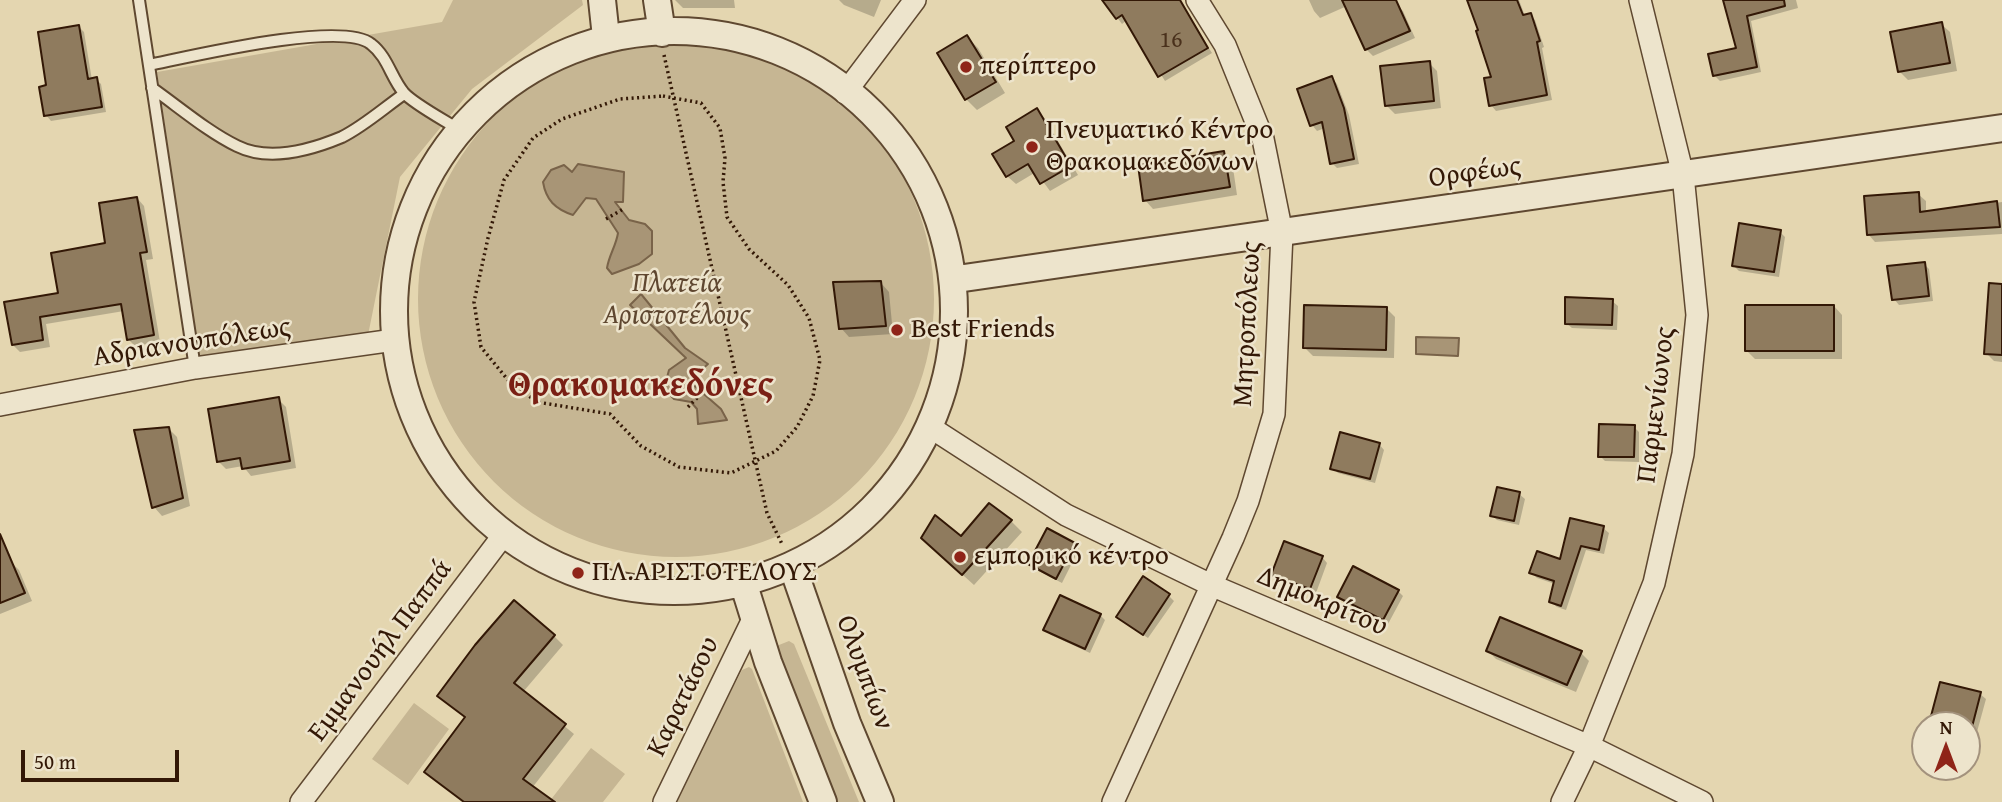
<!DOCTYPE html>
<meta charset="utf-8">
<style>
body{margin:0}
#map{position:relative;width:2002px;height:802px;overflow:hidden;background:#e4d6b0;font-family:"Gentium Book Plus",serif}
canvas{display:block}
.north{position:absolute;left:1911px;top:711px;width:70px;height:70px;box-sizing:border-box;background:#ede4cc;border:2px solid #a3927d;border-radius:50%;rotate:0deg;font-size:19px;font-weight:700;line-height:28px;text-align:center;color:#331806}
.north::after{content:'';display:block;margin:auto;width:24px;height:32px;background:#8f2418;clip-path:polygon(50% 0,100% 100%,50% 72%,0 100%)}
.scale{position:absolute;left:21px;top:750px;width:158px;height:32px;box-sizing:border-box;border:4px solid #331806;border-top:0;padding-left:9px;font-size:21px;line-height:24px;white-space:nowrap;color:#331806;-webkit-text-stroke:5px #ede4cc;paint-order:stroke}
</style>
<div id="map">
<canvas width="2002" height="802"></canvas>
<div class="north">N</div>
<div class="scale">50 m</div>
</div>
<script>
const c = document.querySelector('canvas').getContext('2d');
c.lineJoin = 'round';
function fillPath(path, color) { c.fillStyle = color; c.fill(path, 'evenodd'); }
function trace(path, color, width, dash) { c.strokeStyle = color; c.lineWidth = width; c.lineCap = dash ? 'butt' : 'round'; c.setLineDash(dash || []); c.stroke(path); }
function label(font, color, halo, rows, align = 'center') {
  c.font = font + ' "Gentium Book Plus",serif'; c.lineWidth = 5; c.setLineDash([]); c.textBaseline = 'middle'; c.strokeStyle = halo; c.fillStyle = color; for (const [text, x, y, turn = 0] of rows) {
    c.save(); c.translate(x, y); c.rotate((+turn || 0) * Math.PI / 180); c.textAlign = isNaN(turn) ? turn : align; if (halo) c.strokeText(text, 0, 0); c.fillText(text, 0, 0); c.restore();
  }
}
const green = new Path2D(`
 M453,0h129l1,5 -111,84 -72,88 -33,163 -168,20 -42,-288 285,-50z
 M418 299a258 258 0 1 1 516 0a258 258 0 1 1-516 0Z
 M789,641l5,3 65,158h-35l-60,-151z
 M749,667l3,2 51,133h-129l68,-132z
 M414,703l35,26 -41,56 -36,-26z
 M591,748l34,26 -22,28h-54z`);
const water = new Path2D(`
 M578,164l46,8 -1,30h-8l14,18 16,4 7,7v23l-13,10 -27,10 -5,-6c2,-13 9,-22 11,-35l-22,-34 -10,-1 -13,17c-18,-6 -27,-15 -30,-33l8,-12 13,-5 8,7z
 M641,294l44,54 23,16 -19,17 32,28 6,11 -29,4 -1,-15 -6,-7 -17,-3 -10,-10 5,-19 17,-12 -56,-53z
 M1416,337l43,1 -1,18 -42,-2z`);
const shadow = new Path2D(`
 M675,0h59l1,8h-52z
 M839,0h42l-7,17 -30,-12z
 M1104,0h55l24,8 29,45 -47,28 -38,-61 -5,4z
 M1309,0h74l14,5 6,6 12,27 -42,18 -7,-7 -19,-43 -27,12 -6,-7z
 M1469,0h50l6,16 5,-1 5,5 9,27 -2,1 10,52 -56,11 -5,-6 2,-27z
 M1725,0h71l2,8 -47,13 10,51 -41,9 -6,-6 24,-25z
 M1941,24l9,8 7,39 -49,9 -8,-8z
 M79,27l5,5 8,48 4,-1 5,5 5,28 -55,9 -5,-6 2,-28z
 M967,37l11,11 27,45 -28,17 -11,-11z
 M1429,63l8,8 4,37 -46,6 -9,-9z
 M1332,78l5,6 12,31 10,49 -22,4 -5,-5 -7,-35 -8,3 -5,-6z
 M1037,110l8,9 33,56 -28,16 -14,-19 -20,12 -9,-8 10,-34z
 M1224,153l8,8 5,34 -84,14 -8,-9z
 M1918,194l8,7v12l76,-11v32l-127,8 -7,-8z
 M137,198l7,8 9,53 -7,1 14,82 -25,4 -7,-7 -4,-28 -78,13 4,23 -30,5 -7,-7 94,-100z
 M1780,232l5,5 -6,40 -40,-6 -5,-5z
 M1924,264l5,5 4,32 -34,4 -5,-6z
 M881,283l8,9 4,42 -44,3 -8,-9z
 M1612,301l6,5 -1,24 -45,-2 -6,-5z
 M1834,306l8,9v44h-87l-9,-9z
 M1387,309l8,8 -1,41 -81,-2 -8,-8z
 M2002,316v46l-8,-1 -8,-8z
 M278,399l8,8 10,61 -45,8 -8,-10 -17,3 -8,-8z
 M1634,427l5,5v30l-34,-1 -5,-5z
 M169,429l8,8 13,69 -28,10 -8,-9z
 M1379,444l5,6 -9,33 -37,-10 -6,-5z
 M1519,494l6,5 -6,26 -22,-5 -5,-5z
 M1011,521l11,11 -48,53 -40,-36z
 M1603,528l6,5 -5,21 -18,-4 -20,60 -9,-3 -6,-5 4,-18 -18,-6 -6,-6 30,-11z
 M1074,544l5,5 -17,34 -27,-14 -5,-6z
 M1322,557l5,6 -11,30 -38,-13 -5,-6z
 M10,561l9,9 13,31 -32,13v-48z
 M1398,591l5,5 -15,28 -44,-22 -5,-6z
 M1169,596l5,5 -26,37 -25,-16z
 M1100,615l5,5 -15,33 -39,-18 -6,-5z
 M554,636l9,9 -40,47 51,42 -42,54 19,14h-87l-38,-31 40,-53 -27,-22z
 M1488,651l93,2 8,8 -13,31 -80,-33z
 M1980,694l6,5 -9,33 -10,-3v-4h-15l-14,-4 -5,-5z`);
const building = new Path2D(`
 M1102,0h78l28,48 -50,29 -36,-62 -6,4z
 M1342,0h54l14,31 -45,19z
 M1467,0h50l6,15 8,-2 9,28 -3,1 10,53 -58,11 -5,-28 7,-1 -15,-46 2,-1z
 M1723,0h61l1,6 -38,10 10,51 -44,9 -5,-22 28,-6z
 M1942,22l8,41 -52,9 -8,-40z
 M79,25l9,54 9,-2 5,30 -58,9 -5,-29 7,-2 -8,-53z
 M967,35l29,47 -31,18 -28,-47z
 M1430,61l4,40 -49,5 -5,-40z
 M1332,76l12,32 10,51 -24,5 -8,-42 -12,4 -13,-37z
 M1037,108l34,58 -31,18 -12,-20 -22,13 -14,-23 22,-13 -8,-14z
 M1224,151l6,36 -87,14 -5,-36z
 M1919,192l1,20 77,-11 3,26 -133,8 -3,-39z
 M137,197l10,55 -7,1 14,82 -27,5 -6,-36 -81,13 3,23 -31,5 -8,-43 54,-9 -7,-40 54,-10 -6,-40z
 M1739,223l42,7 -7,42 -42,-6z
 M1925,262l4,34 -37,4 -5,-34z
 M881,281l5,45 -47,3 -6,-47z
 M1989,283l13,1v71l-18,-1z
 M1565,297l48,2 -1,26 -47,-1z
 M1304,305l83,2 -1,43 -83,-2z
 M1745,305h89v46h-89z
 M279,397l11,64 -48,8 -2,-11 -23,4 -9,-53z
 M1599,424l36,1 -1,32h-36z
 M169,427l14,71 -31,10 -18,-78z
 M1340,432l40,11 -10,36 -40,-10z
 M1497,487l23,5 -6,29 -24,-5z
 M989,503l23,17 -50,55 -41,-37 14,-23 26,21z
 M1570,518l34,8 -5,24 -18,-4 -20,60 -12,-4 5,-21 -25,-8 8,-22 23,8z
 M1047,528l28,15 -19,36 -28,-15z
 M0,534l25,59 -25,10z
 M1284,541l39,15 -13,33 -39,-14z
 M1353,566l46,24 -16,30 -46,-23z
 M1143,576l27,18 -27,41 -27,-18z
 M1060,595l41,19 -16,35 -42,-19z
 M514,600l41,35 -41,48 52,41 -43,55 32,23h-91l-40,-30 41,-55 -28,-21 38,-51z
 M1500,617l82,34 -15,34 -81,-34z
 M1940,682l41,10 -9,35 -41,-11z`);
const path = new Path2D(`
 M664,55l103,458 15,31
 M663,96l38,7 19,25 5,30 -2,24 4,35 22,32 39,36 21,33 11,42 -7,36 -16,31 -21,24 -45,22 -52,-6 -38,-21 -31,-32 -73,-12 -29,-22 -27,-33 -7,-45 14,-64 16,-58 29,-42 29,-19 58,-20z
 M606,219l19,-11
 M688,407l17,-17`);
const service = new Path2D(`
 M139,0l56,368
 M149,65c40,-8 193,-45 222,-21 17,13 20,34 33,49 10,11 40,27 54,36
 M152,88c27,19 56,44 85,58 32,16 74,4 105,-9 22,-11 42,-29 62,-43`);
const minor = new Path2D(`
 M845,93l70,-93
 M0,405l195,-37 199,-28
 M933,429l133,86 145,70 378,161 113,56
 M301,802l204,-269
 M664,802l90,-185
 M1113,802l120,-264 15,-37 26,-87 8,-181 -19,-94 -38,-94 -28,-45
 M1562,802l27,-56 65,-163 29,-129 14,-139 -14,-140 -43,-175`);
const tertiary = new Path2D(`
 M602,0l4,37
 M657,0l5,33
 M394 311a280 280 0 1 1 560 0a280 280 0 1 1-560 0Z
 M957,279l1045,-151
 M792,565l55,158 33,79
 M743,582l25,80 55,140`);
const markers = [
 [966,67,7,"#8f2418"],
 [1032,147,7,"#8f2418"],
 [897,330,7,"#8f2418"],
 [960,557,7,"#8f2418"],
 [578,573,7,"#8f2418"]
];
const numberNames = [
 ["16",1171,41]
];
const poiNames = [
 ["περίπτερο",980,67],
 ["Πνευματικό Κέντρο",1046,131],
 ["Θρακομακεδόνων",1046,163],
 ["Best Friends",911,330],
 ["εμπορικό κέντρο",974,557],
 ["ΠΛ.ΑΡΙΣΤΟΤΕΛΟΥΣ",592,573]
];
const streetNames = [
 ["Ορφέως",1475,173,-8],
 ["Μητροπόλεως",1248,324,-87],
 ["Αδριανουπόλεως",192,343,-9],
 ["Παρμενίωνος",1657,405,-83],
 ["Δημοκρίτου",1322,602,23],
 ["Εμμανουήλ Παππά",381,651,-53],
 ["Ολυμπίων",864,673,70],
 ["Καρατάσου",684,697,-64]
];
const parkNames = [
 ["Πλατεία",677,284],
 ["Αριστοτέλους",677,316]
];
const districtNames = [
 ["Θρακομακεδόνες",641,386]
];
fillPath(green, '#c6b693');
fillPath(water, '#a89576');
trace(water, '#796349', 2);
fillPath(shadow, '#0003');
fillPath(building, '#8f7b5e');
trace(building, '#331806', 2);
trace(service, '#5f4830', 14);
trace(minor, '#5f4830', 24);
trace(tertiary, '#5f4830', 30);
trace(path, '#331806', 3.5, [2, 3.5]);
trace(service, '#ede4cc', 10);
trace(minor, '#ede4cc', 21);
trace(tertiary, '#ede4cc', 26);
for (const [x, y, r, color] of markers) { const dot = new Path2D(); dot.arc(x, y, r, 0, 2 * Math.PI); c.fillStyle = color; c.fill(dot); trace(dot, '#ede4cc', 2.5); }
label('24px', '#4a311c', null, numberNames);
label('28px', '#331806', '#ede4cc', poiNames, 'left');
label('28px', '#331806', '#ede4cc', streetNames);
label('italic 28px', '#5f4730', '#ede4cc', parkNames);
label('bold 35px', '#7a1f14', '#ede4cc', districtNames);
</script>
